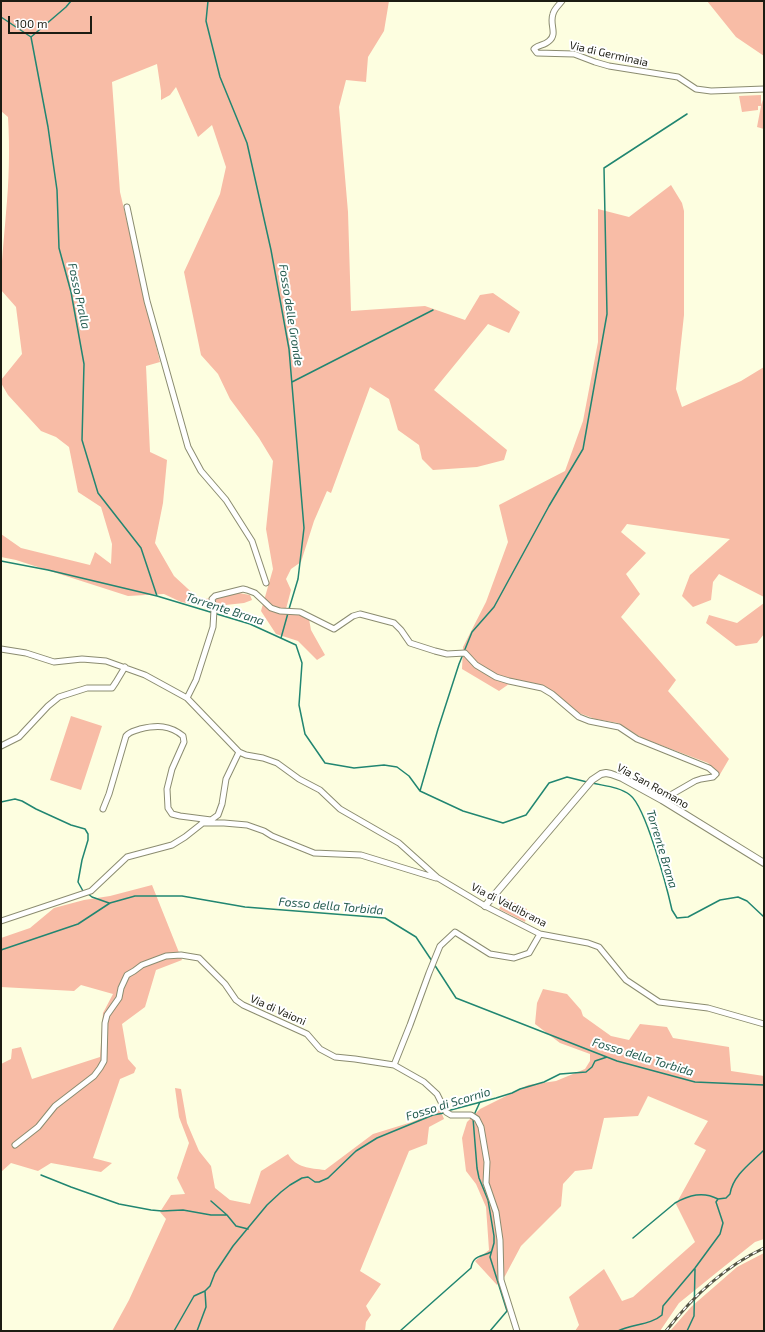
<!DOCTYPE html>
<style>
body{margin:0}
#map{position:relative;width:765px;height:1332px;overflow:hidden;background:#fdfee0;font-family:"Exo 2",sans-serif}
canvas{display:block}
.frame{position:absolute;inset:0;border:2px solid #1c1c12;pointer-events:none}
.scale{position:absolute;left:8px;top:16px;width:84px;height:18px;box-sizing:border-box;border:2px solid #1c1c12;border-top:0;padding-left:5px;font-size:12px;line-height:14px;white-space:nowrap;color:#1c1c12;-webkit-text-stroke:3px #fff;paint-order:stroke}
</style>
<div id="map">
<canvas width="765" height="1332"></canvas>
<div class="frame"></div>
<div class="scale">100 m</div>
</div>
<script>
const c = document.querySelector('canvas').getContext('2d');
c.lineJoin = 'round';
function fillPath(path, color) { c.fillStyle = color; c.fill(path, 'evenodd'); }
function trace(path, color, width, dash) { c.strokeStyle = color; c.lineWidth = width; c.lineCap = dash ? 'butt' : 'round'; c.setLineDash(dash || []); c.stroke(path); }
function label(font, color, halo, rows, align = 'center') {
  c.font = font + ' "Exo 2",sans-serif'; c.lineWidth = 4; c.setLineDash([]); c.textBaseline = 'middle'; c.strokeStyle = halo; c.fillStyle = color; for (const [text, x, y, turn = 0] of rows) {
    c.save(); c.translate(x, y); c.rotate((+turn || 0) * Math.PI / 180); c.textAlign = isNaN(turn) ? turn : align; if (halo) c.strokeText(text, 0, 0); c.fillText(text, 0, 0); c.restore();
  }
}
const green = new Path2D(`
 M1,1h388l-5,30 -16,26 -2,25 -20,-2 -7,27 9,105 3,99 74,-5 40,14 15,-25 13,-2 27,19 -11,21 -21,-9 -54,66 73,60 -3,10 -27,7 -44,3 -11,-11 -3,-14 -21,-15 -9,-31 -19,-12 -39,106 -4,-2 -13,30 -13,41 -10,7 -5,10 5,11 -5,19 23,10 2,11 14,25 -8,5 -19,-19 -22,-7 -15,-23 12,-42 -7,-40 7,-68 -14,-23 -29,-39 -12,-25 -17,-19 -17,-83 36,-78 6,-27 -14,-42 -14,12 -22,-50 -6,8 -9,5v-9l-4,-27 -45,18 8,110 40,170 -14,4 4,86 17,8 -4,43 -8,40 19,33 26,24 39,-7 11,2 2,5 -8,3 -37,4 -26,-5 -17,-8 -36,2 -112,-36 -15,-3v-23l20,14 69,17 5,-13 16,12 1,-20 -11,-37 -23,-15 -9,-45 -13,-10 -15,-6 -33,-36 -7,-12v-3l21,-26 -6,-47 -15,-17c0,-26 3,-51 5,-77 3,-31 4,-64 2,-96l-7,-6z
 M707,1h57v55l-28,-19z
 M761,95v10l3,-8v32l-7,-2 4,-21h-3v4l-16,2 -3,-16z
 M671,185l11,18 2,8v104l-8,74 6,18 59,-26 23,-14v230l-45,-23 -6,8 -2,18 -18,7 -11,-11 8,-21 40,-36 -103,-15 -6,8 25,21 -20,21 14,20 -19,23 55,63 -8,11 61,68 -10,17 -11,-13 -66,-25 -24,-15 -23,-4 -16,-6 -35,-25 -26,-7 -9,3 -10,7 -37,-22 1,-22 23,-45 22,-60 -9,-37 66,-34 18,-50 15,-79v-133l31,8z
 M764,603v31l-7,9 -21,3 -30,-23 3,-8 28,8z
 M71,716l31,10 -21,64 -31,-10z
 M152,885l30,75 -26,10 -11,37 -23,17 6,35 8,9 -2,5 -14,6 -27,79 19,5 -11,9 -50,-9 -13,8 -27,-8 -10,9v-108l10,-5 1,-10 9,-2 11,32 68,-22 3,-44 10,-19 -32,-9 -7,6 -73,-4v-49l29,-10 24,-20 30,-8 26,-4z
 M505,898l22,11 -2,5 2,1 -2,7 -26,-13z
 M543,989l24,5 14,16 2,6 28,20 18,4 11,-16 27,3 6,11 56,9 2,24 33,5v163l-9,3 -34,27 -42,34 -19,28h-85l4,-6 -10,-28 35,-28 18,32 11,-4 62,-55 -19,-38 30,-54 -12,-6 14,-23 -60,-25 -10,20 -34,2 -12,51 -17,2 -12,13 -2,22 -40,40 -16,30 -8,9 -22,-24 14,-11 -3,-43 -10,-23 -10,-13 -4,-33 5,-16 13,-13 48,-24 28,-4 29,-12 5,-8v-7l-30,-11 -25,-19 2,-21z
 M175,1088l6,1 6,34 12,28 12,15 4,22 15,12 20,4 11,-33 27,-17c8,14 22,14 37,16l48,-36 39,-12 28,-13 4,10 -15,8 -2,17 -18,7 -49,120 21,13 -15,22 5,9 -5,7 -1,9h-253l17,-31 37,-81 -6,-7 11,-17 14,-1 -8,-16 12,-35 -10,-26z
 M764,1253v78h-94l21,-24 46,-40z`);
const stream = new Path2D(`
 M208,1l-2,20 14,56 27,66 24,107 18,99 15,179 -6,51 -9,30
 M1,17l30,20
 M31,37l17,90 9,63 2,58 12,44 13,72 -2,76 16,53 43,55 16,48
 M31,37l35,-30 5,-6
 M292,382l141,-72
 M1,561l47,9 109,26 93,28 46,21 6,18 -3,42 6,29 20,29 29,5 30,-3 13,2 12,9 11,15 43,20 40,12 23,-8 23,-32 18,-6 20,5
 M281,638l7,-25
 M592,783c13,3 28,4 38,12 16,12 37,93 42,115l5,8 11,-1 32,-17 18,-3 9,4 17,16
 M420,791l18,-62 21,-65 13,-32 22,-25 55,-101 34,-57 24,-135 -3,-146 83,-54
 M1,802l14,-3 7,2 14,8 35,16 14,4 3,5v6l-6,20 -4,22 5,9
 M87,893l5,4 17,6
 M1,950l77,-26 32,-21 25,-7h47l63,11 140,11 31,19 16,24
 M434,964l22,34 161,63 78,21 69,3
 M447,1111l49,-13 16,-5 8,-4 24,-7 16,-8 26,-2 6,-5 3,-6 12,-4
 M474,1115l6,-13
 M473,1118l4,50 2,10 9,22 6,36v7l-4,14 17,54 -17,20
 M41,1175l30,12 48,17 32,6 11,1 21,-1 28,5h16
 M211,1201l16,14 9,11 12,3
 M633,1238l42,-35c14,-8 28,-12 43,-4l8,-1 4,-4c3,-19 21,-31 34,-44
 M174,1331l20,-35 11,-5
 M197,1331l9,-24 -1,-16 5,-5 5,-13 18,-27 34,-41 14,-13 9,-7 12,-7 6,-1 7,5h4l9,-4 28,-27 21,-13 56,-23 11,-2
 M400,1331l71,-63c2,-13 10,-11 20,-16
 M618,1331c14,-7 33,-6 44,-16l1,-9 32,-38 25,-34 3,-11 -7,-21 2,-3
 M687,1331l7,-15 1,-47`);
const minor = new Path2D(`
 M562,1c-3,4 -8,8 -9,13 -4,10 5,20 -4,27 -4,4 -10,4 -14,7l-1,1 3,4 37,1 21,8 14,4 69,11 18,12 15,2 53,-2
 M127,207l20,94 41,146 13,24 25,29 26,41 14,42
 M1,649l25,4 28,9 28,-3 24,2 39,14 42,23 52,54 7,3 17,3 14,5 22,16 21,11 20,19 59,34 39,35 47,28 55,28 48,9 11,4 27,33 33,22 49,6 56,16
 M187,698l9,-18 17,-53 1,-17 -2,-11 3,-3 28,-7 4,1 8,3 16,15 9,3 20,1 34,17 19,-13 7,-2 34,9 7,7 9,13 25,8 12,3 18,-1 11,12 20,12 13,4 33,7 10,6 27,23 10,4 30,6 18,12 72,29 7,6 -3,3 -12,2 -6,2 -33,19
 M1,746l18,-9 29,-31 11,-9 28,-9h25l4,-6 9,-15
 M103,809l6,-15 17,-58c4,-5 9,-5 14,-7 17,-4 30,-4 43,7l1,6 -12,27 -5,20 1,19 4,6 8,2 31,4 7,-5 4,-11 4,-25 13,-27
 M202,823h22l23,2 17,6 8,5 42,17 47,2 75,23
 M1,921l90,-30 36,-34 45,-12 13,-8 19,-15
 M15,1145l23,-18 17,-21 39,-30 6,-8 4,-7 1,-38 2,-8 12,-17 2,-10 6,-13 7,-4 8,-6 24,-9 15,-1 18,3 26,26 11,16 7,5 64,29 13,15 15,8 20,2 39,6
 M517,1331l-16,-51 -1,-40 -4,-28 -10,-29 1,-21 -6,-35 -4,-8 -6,-4h-20l-5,-3 -9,-18 -13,-12 -30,-17 16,-40 19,-52 11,-27 15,-14 35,22 24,4 15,-5 11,-19`);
const tertiary = new Path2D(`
 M485,906l107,-126 9,-6 5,-1 5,1 11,4 40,22 102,63`);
const rail = new Path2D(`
 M666,1331c27,-35 58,-64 98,-83`);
const streetNames = [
 ["Via di Germinaia",609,54,13],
 ["Via San Romano",653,786,29],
 ["Via di Valdibrana",509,905,27],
 ["Via di Vaioni",278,1010,24]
];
const waterNames = [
 ["Fosso Pralla",79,296,78],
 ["Fosso delle Gronde",291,315,81],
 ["Torrente Brana",225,609,18],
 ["Torrente Brana",662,849,73],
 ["Fosso della Torbida",331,906,5],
 ["Fosso della Torbida",643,1057,17],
 ["Fosso di Scornio",448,1104,-17]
];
fillPath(green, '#f8bca6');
trace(stream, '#218671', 1.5);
trace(minor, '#8b8c70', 7);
trace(tertiary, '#8b8c70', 8);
trace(minor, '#fff', 5);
trace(tertiary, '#fff', 6);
trace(rail, '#535445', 3);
trace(rail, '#fff', 1.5, [4.5]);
label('11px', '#1c1c12', '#fff', streetNames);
label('italic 12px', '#275d51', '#fff', waterNames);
</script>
